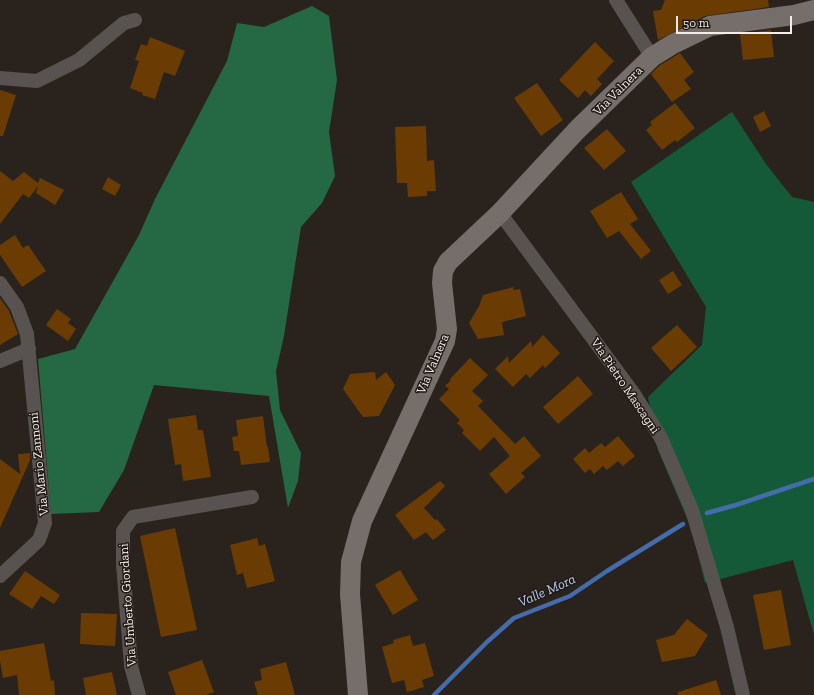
<!DOCTYPE html>
<style>
body{margin:0}
#map{position:relative;width:814px;height:695px;overflow:hidden;background:#2a231d;font-family:"Zilla Slab",serif}
canvas{display:block}
.scale{position:absolute;left:676px;top:16px;width:116px;height:18px;box-sizing:border-box;border:2px solid #f2ede9;border-top:0;padding-left:5px;font-size:12px;line-height:14px;white-space:nowrap;color:#f2ede9;-webkit-text-stroke:3px #201913;paint-order:stroke}
</style>
<div id="map">
<canvas width="814" height="695"></canvas>
<div class="scale">50 m</div>
</div>
<script>
const c = document.querySelector('canvas').getContext('2d');
c.lineJoin = 'round';
function fillPath(path, color) { c.fillStyle = color; c.fill(path, 'evenodd'); }
function trace(path, color, width, dash) { c.strokeStyle = color; c.lineWidth = width; c.lineCap = dash ? 'butt' : 'round'; c.setLineDash(dash || []); c.stroke(path); }
function label(font, color, halo, rows, align = 'center') {
  c.font = font + ' "Zilla Slab",serif'; c.lineWidth = 3; c.setLineDash([]); c.textBaseline = 'middle'; c.strokeStyle = halo; c.fillStyle = color; for (const [text, x, y, turn = 0] of rows) {
    c.save(); c.translate(x, y); c.rotate((+turn || 0) * Math.PI / 180); c.textAlign = isNaN(turn) ? turn : align; if (halo) c.strokeText(text, 0, 0); c.fillText(text, 0, 0); c.restore();
  }
}
const green = new Path2D(`
 M732,112l34,52 26,33 22,5v433l-21,-75 -88,23 -13,-53 -34,-80 -10,-53 54,-52 4,-38 -75,-125z`);
const forest = new Path2D(`
 M312,6l17,10 8,64 -8,52 6,44 -13,27 -21,24 -17,109 -8,35 4,39 21,43 -3,28 -10,27 -19,-112 -115,-11 -30,85 -25,42 -48,2 -13,-155 37,-10 64,-114 16,-36 72,-138 10,-38 27,4z`);
const stream = new Path2D(`
 M707,513l29,-8 78,-26
 M434,695l53,-53 27,-24 56,-22 37,-25 76,-47`);
const building = new Path2D(`
 M665,0h103l1,7 -64,9 -47,24 -5,-29 8,-1z
 M771,30l3,27 -31,3 -3,-26z
 M150,37l35,14 -10,25 -11,-4 -9,27 -13,-4 1,-2 -13,-5 9,-27 -4,-1 6,-16 6,2z
 M595,42l19,19 -17,18 5,5 -11,12 -6,-6 -7,8 -19,-18z
 M680,53l14,19 -10,8 7,9 -19,13 -21,-28 8,-8z
 M537,83l26,37 -22,16 -27,-38z
 M0,90l16,5 -13,41h-3z
 M675,103l20,25 -18,14 -2,-2 -13,10 -16,-20 6,-5 -2,-3z
 M764,111l7,15 -11,6 -7,-15z
 M426,126l1,35 7,-1 2,31h-9v5l-19,1 -1,-14h-10l-2,-56z
 M607,129l19,22 -22,19 -20,-22z
 M0,171l13,10 11,-9 14,11 2,-5 24,12 -9,15 -19,-12 2,-7 -9,12 -6,-4 -23,30z
 M108,177l13,8 -6,11 -13,-7z
 M621,192l17,27 -8,5 21,27 -10,8 -22,-28 -12,7 -17,-27z
 M15,235l8,13 5,-3 18,26 -24,16 -22,-32v-10z
 M673,271l9,14 -14,9 -9,-14z
 M514,287l-1,3 7,-1 6,27 -24,6 2,13 -26,4 -9,-16 10,-17 4,-11z
 M0,298l9,13 9,23 -18,11z
 M57,309l14,10 -3,4 8,6 -8,12 -22,-16z
 M677,325l20,22 -26,24 -20,-23z
 M543,335l17,18 -15,15 -2,-3 -13,13 -4,-4 -13,13 -18,-18 13,-13 1,7 22,-22 1,6z
 M470,358l18,17 -16,16 11,10 -5,5 37,38 9,-8 17,20 -20,17 4,4 -19,17 -17,-20 21,-18 -16,-19 -14,14 -18,-18 2,-3 -7,-7 3,-3 -21,-21 10,-10 -4,-3 6,-6 -1,-1z
 M375,372l1,8 10,-8 9,13 -16,31 -16,1 -20,-28 7,-15z
 M578,376l15,18 -35,30 -15,-17z
 M196,415l2,15h5l8,47 -28,4 -2,-17 -6,1 -7,-46z
 M263,416l4,31h1l2,15 -29,3 -2,-14h-5l-2,-14 6,-1 -2,-16z
 M618,436l17,20 -12,10 -5,-5 -11,9 -4,-4 -9,8 -4,-5 -5,4 -12,-14 12,-11 4,5 12,-10 4,4z
 M30,453v7l-30,68v-69l20,15 -2,-20z
 M440,481l5,5 -21,22 11,12 2,-1 9,11 -13,10 -7,-8 -12,8 -19,-25z
 M175,528l22,102 -36,7 -21,-101z
 M257,538l2,8 6,-2 10,37 -28,7 -4,-15 -6,2 -7,-30z
 M400,570l18,30 -25,15 -18,-30z
 M25,571l35,24 -6,9 -13,-8 -9,13 -23,-15z
 M781,590l10,55 -27,5 -11,-55z
 M81,613l36,1 -2,32 -35,-2z
 M687,619l21,16 -13,21 -33,6 -6,-22 18,-5z
 M410,635l3,11 12,-3 9,33 -12,4 2,7 -17,5 -3,-12 -12,3 -10,-36 12,-4 -1,-3z
 M44,643l7,38 3,-1 1,15h-36l-2,-20 -14,3 -3,-17v-10z
 M202,660l12,32 -8,3h-30l-8,-23z
 M286,662l9,33h-37l-4,-13 8,-2 -2,-11z
 M112,672l5,23h-31l-3,-17z
 M716,680l5,15h-43v-3z`);
const street = new Path2D(`
 M616,0l36,57
 M0,78l37,3 42,-21 45,-37 11,-3
 M500,213l134,181 27,44 31,72 35,117 16,68
 M0,283l17,24 10,27 18,189 -6,17 -39,36
 M0,361l29,-12
 M139,695l-8,-29 -8,-102v-33l10,-14 119,-20`);
const secondary = new Path2D(`
 M358,695l-8,-101 1,-32 11,-41 83,-180 2,-12 -5,-46 1,-12 5,-9 52,-49 77,-83 75,-73 21,-13 37,-18 84,-11 20,-5`);
const streetNames = [
 ["Via Valnera",618,91,-45],
 ["Via Valnera",433,364,-67],
 ["Via Pietro Mascagni",625,386,56],
 ["Via Mario Zannoni",39,464,-96],
 ["Via Umberto Giordani",128,605,-94]
];
const waterNames = [
 ["Valle Mora",547,591,-24]
];
fillPath(green, '#155a38');
fillPath(forest, '#246844');
trace(stream, '#446bac', 4.5);
fillPath(building, '#6a3c04');
trace(street, '#585351', 14);
trace(secondary, '#756e6a', 20);
label('13px', '#f2ede9', '#201913', streetNames);
label('italic 14px', '#b3caee', '#201913', waterNames);
</script>
